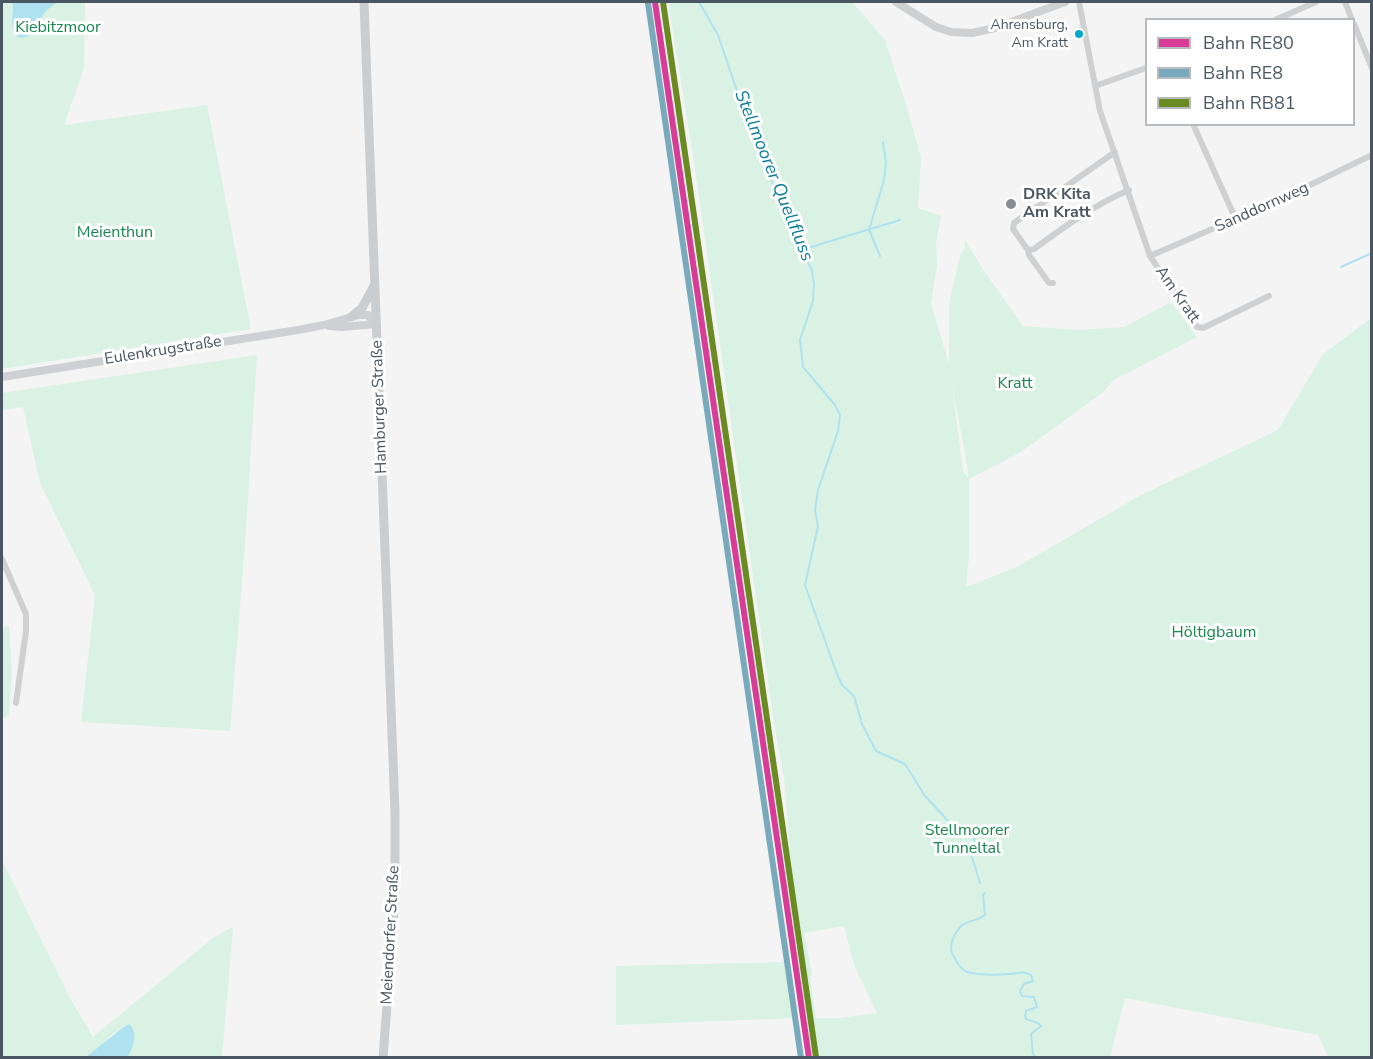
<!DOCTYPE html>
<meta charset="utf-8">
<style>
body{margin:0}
#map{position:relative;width:1373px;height:1059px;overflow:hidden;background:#f4f4f4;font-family:"Nunito Sans",sans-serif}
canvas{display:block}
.frame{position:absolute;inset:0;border:3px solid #4a5661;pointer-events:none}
.legend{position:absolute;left:1145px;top:18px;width:210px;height:108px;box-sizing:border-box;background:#fff;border:2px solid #b7bbc0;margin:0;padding:8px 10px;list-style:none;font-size:18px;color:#4a5661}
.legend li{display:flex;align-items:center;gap:12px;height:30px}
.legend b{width:30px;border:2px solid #b7bbc0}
</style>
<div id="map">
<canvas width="1373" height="1059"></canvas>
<div class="frame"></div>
<ul class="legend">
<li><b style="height:8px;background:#d83c96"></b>Bahn RE80</li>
<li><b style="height:8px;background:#78aabb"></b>Bahn RE8</li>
<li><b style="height:8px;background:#6a8a22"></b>Bahn RB81</li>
</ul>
</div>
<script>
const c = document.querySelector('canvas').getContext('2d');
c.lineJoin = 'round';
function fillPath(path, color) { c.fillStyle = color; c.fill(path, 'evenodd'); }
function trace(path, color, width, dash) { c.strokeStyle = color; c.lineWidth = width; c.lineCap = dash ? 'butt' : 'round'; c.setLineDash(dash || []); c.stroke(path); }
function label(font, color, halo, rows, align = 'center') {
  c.font = font + ' "Nunito Sans",sans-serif'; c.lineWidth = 6; c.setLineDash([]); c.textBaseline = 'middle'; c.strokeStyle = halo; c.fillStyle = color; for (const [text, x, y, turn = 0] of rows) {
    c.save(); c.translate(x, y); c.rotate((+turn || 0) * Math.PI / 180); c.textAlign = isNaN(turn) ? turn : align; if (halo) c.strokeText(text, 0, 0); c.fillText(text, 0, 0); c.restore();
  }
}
const green = new Path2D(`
 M2,2h83l-1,66 -20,57 143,-20 44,224 -249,40z
 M668,2h184l33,38 22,68 14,50 -3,50 23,8 -5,27 1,23 -6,38 18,60v-61l12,-51 3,-1 1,-11 19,31 39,55 56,4 45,-3 47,-25 26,35 -83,43 -12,13 -81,59 -52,27v76l-3,32 51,-20 124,-72 137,-65 45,-76 48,-36v739h-43l-10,-22 -193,-37 -15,59h-292l-25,-172 -9,-107 -10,-54 -81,-569zM952,385l16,85v8l-5,-7zM844,926l10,39 23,48 -37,5h-24l-6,-40 2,-5 -8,-40z
 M257,355l-12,190 -15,186 -149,-9 14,-127 -55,-112 -17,-76 -21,3v-17z
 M9,626l3,46 -3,44 -7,2v-90z
 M2,860l68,138 23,39 121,-100 19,-10 -11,130h-94l6,-19 -5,-14 -19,12 -5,7 -19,14h-84z
 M789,962l8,56 -181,7v-59z`);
const water = new Path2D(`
 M12,2h45c-3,3 -8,6 -11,9 -8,10 -14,33 -29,25 -2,-4 -5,-10 -5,-14 0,-7 2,-13 0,-20z
 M129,1024c10,9 4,23 -1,33h-42c15,-11 27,-23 43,-33z`);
const stream = new Path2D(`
 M699,2l19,33 19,56 14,32 12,36 31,77 18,34 2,14 -1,17 -13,39 3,27 32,38 5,10 -2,16 -20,59 -3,20 3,16 -13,59 32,89 5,11 12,11 8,28 14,27 29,13 20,32 26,28 11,7 10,1 4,12 -5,10 9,29
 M801,250l99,-30
 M880,256l-11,-26 15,-50 2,-18 -3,-20
 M1341,267l31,-14
 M985,893l-2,2 2,20c-8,7 -19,5 -25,12 -6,7 -11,18 -8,26 3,6 8,17 15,19 12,3 28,3 41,2 9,0 14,-4 23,1l2,6 -9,3 -4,7 2,5 12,1 3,10 -11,4 -1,5 1,3 12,4 3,3 -10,8 2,20 3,4`);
const minor = new Path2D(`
 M1079,2l21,109 50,145 47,71 6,1 66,-32
 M1345,2l7,18
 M1275,20l41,-18
 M1354,24l18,44
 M1095,86l51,-18
 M1193,124l43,96
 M1115,152l-101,71 -1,6 15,21 6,-1c30,-22 60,-44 95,-59
 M1028,250l1,5 20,28h4
 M1150,256l129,-56 93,-45
 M2,559l24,55v17l-10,72`);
const tertiary = new Path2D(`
 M896,2l40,25 15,5 21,1 23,-5 70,-26`);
const secondary = new Path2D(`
 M329,326l14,1 33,-3
 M2,377l296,-47 26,-5 34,-10h10l8,9`);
const primary = new Path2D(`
 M364,2l31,810v85l-12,161
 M351,317l11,-9 12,-22`);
const rail1 = new Path2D(`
 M655,2l154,1056`);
const rail2 = new Path2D(`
 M648,3l153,1055`);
const rail3 = new Path2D(`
 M663,2l153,1055`);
const markers = [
 [1079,34,5,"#00a9ce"],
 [1011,204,6,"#868d94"]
];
const busNames = [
 ["Ahrensburg,",1068,26],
 ["Am Kratt",1068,44]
];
const parkNames = [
 ["Kiebitzmoor",58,28],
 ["Meienthun",115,233],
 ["Kratt",1015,384],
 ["Höltigbaum",1214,633],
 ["Stellmoorer",967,831],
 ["Tunneltal",967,849]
];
const poiNames = [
 ["DRK Kita",1023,195],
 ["Am Kratt",1023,213]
];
const streetNames = [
 ["Sanddornweg",1262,208,-24],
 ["Am Kratt",1177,295,55],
 ["Eulenkrugstraße",163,351,-9],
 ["Hamburger Straße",380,407,-92],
 ["Meiendorfer Straße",391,935,-87]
];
const waterNames = [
 ["Stellmoorer Quellfluss",773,176,68]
];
fillPath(green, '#d9f2e3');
fillPath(water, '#aee2f0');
trace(stream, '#aee2f0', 2);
trace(minor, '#ced0d2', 6);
trace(tertiary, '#ced0d2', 8);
trace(secondary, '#ced0d4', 8);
trace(primary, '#caced1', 9);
trace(rail1, '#d83c96', 6);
trace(rail2, '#78aabb', 6);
trace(rail3, '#6a8a22', 6);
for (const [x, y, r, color] of markers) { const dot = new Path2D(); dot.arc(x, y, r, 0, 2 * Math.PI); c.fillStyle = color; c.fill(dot); trace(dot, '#fff', 2); }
label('14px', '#4a5661', '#fff', busNames, 'right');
label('16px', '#17864f', '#fff', parkNames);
label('bold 16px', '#4a5661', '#fff', poiNames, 'left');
label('16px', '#4a5661', '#fff', streetNames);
label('italic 18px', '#0c7c9b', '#fff', waterNames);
</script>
